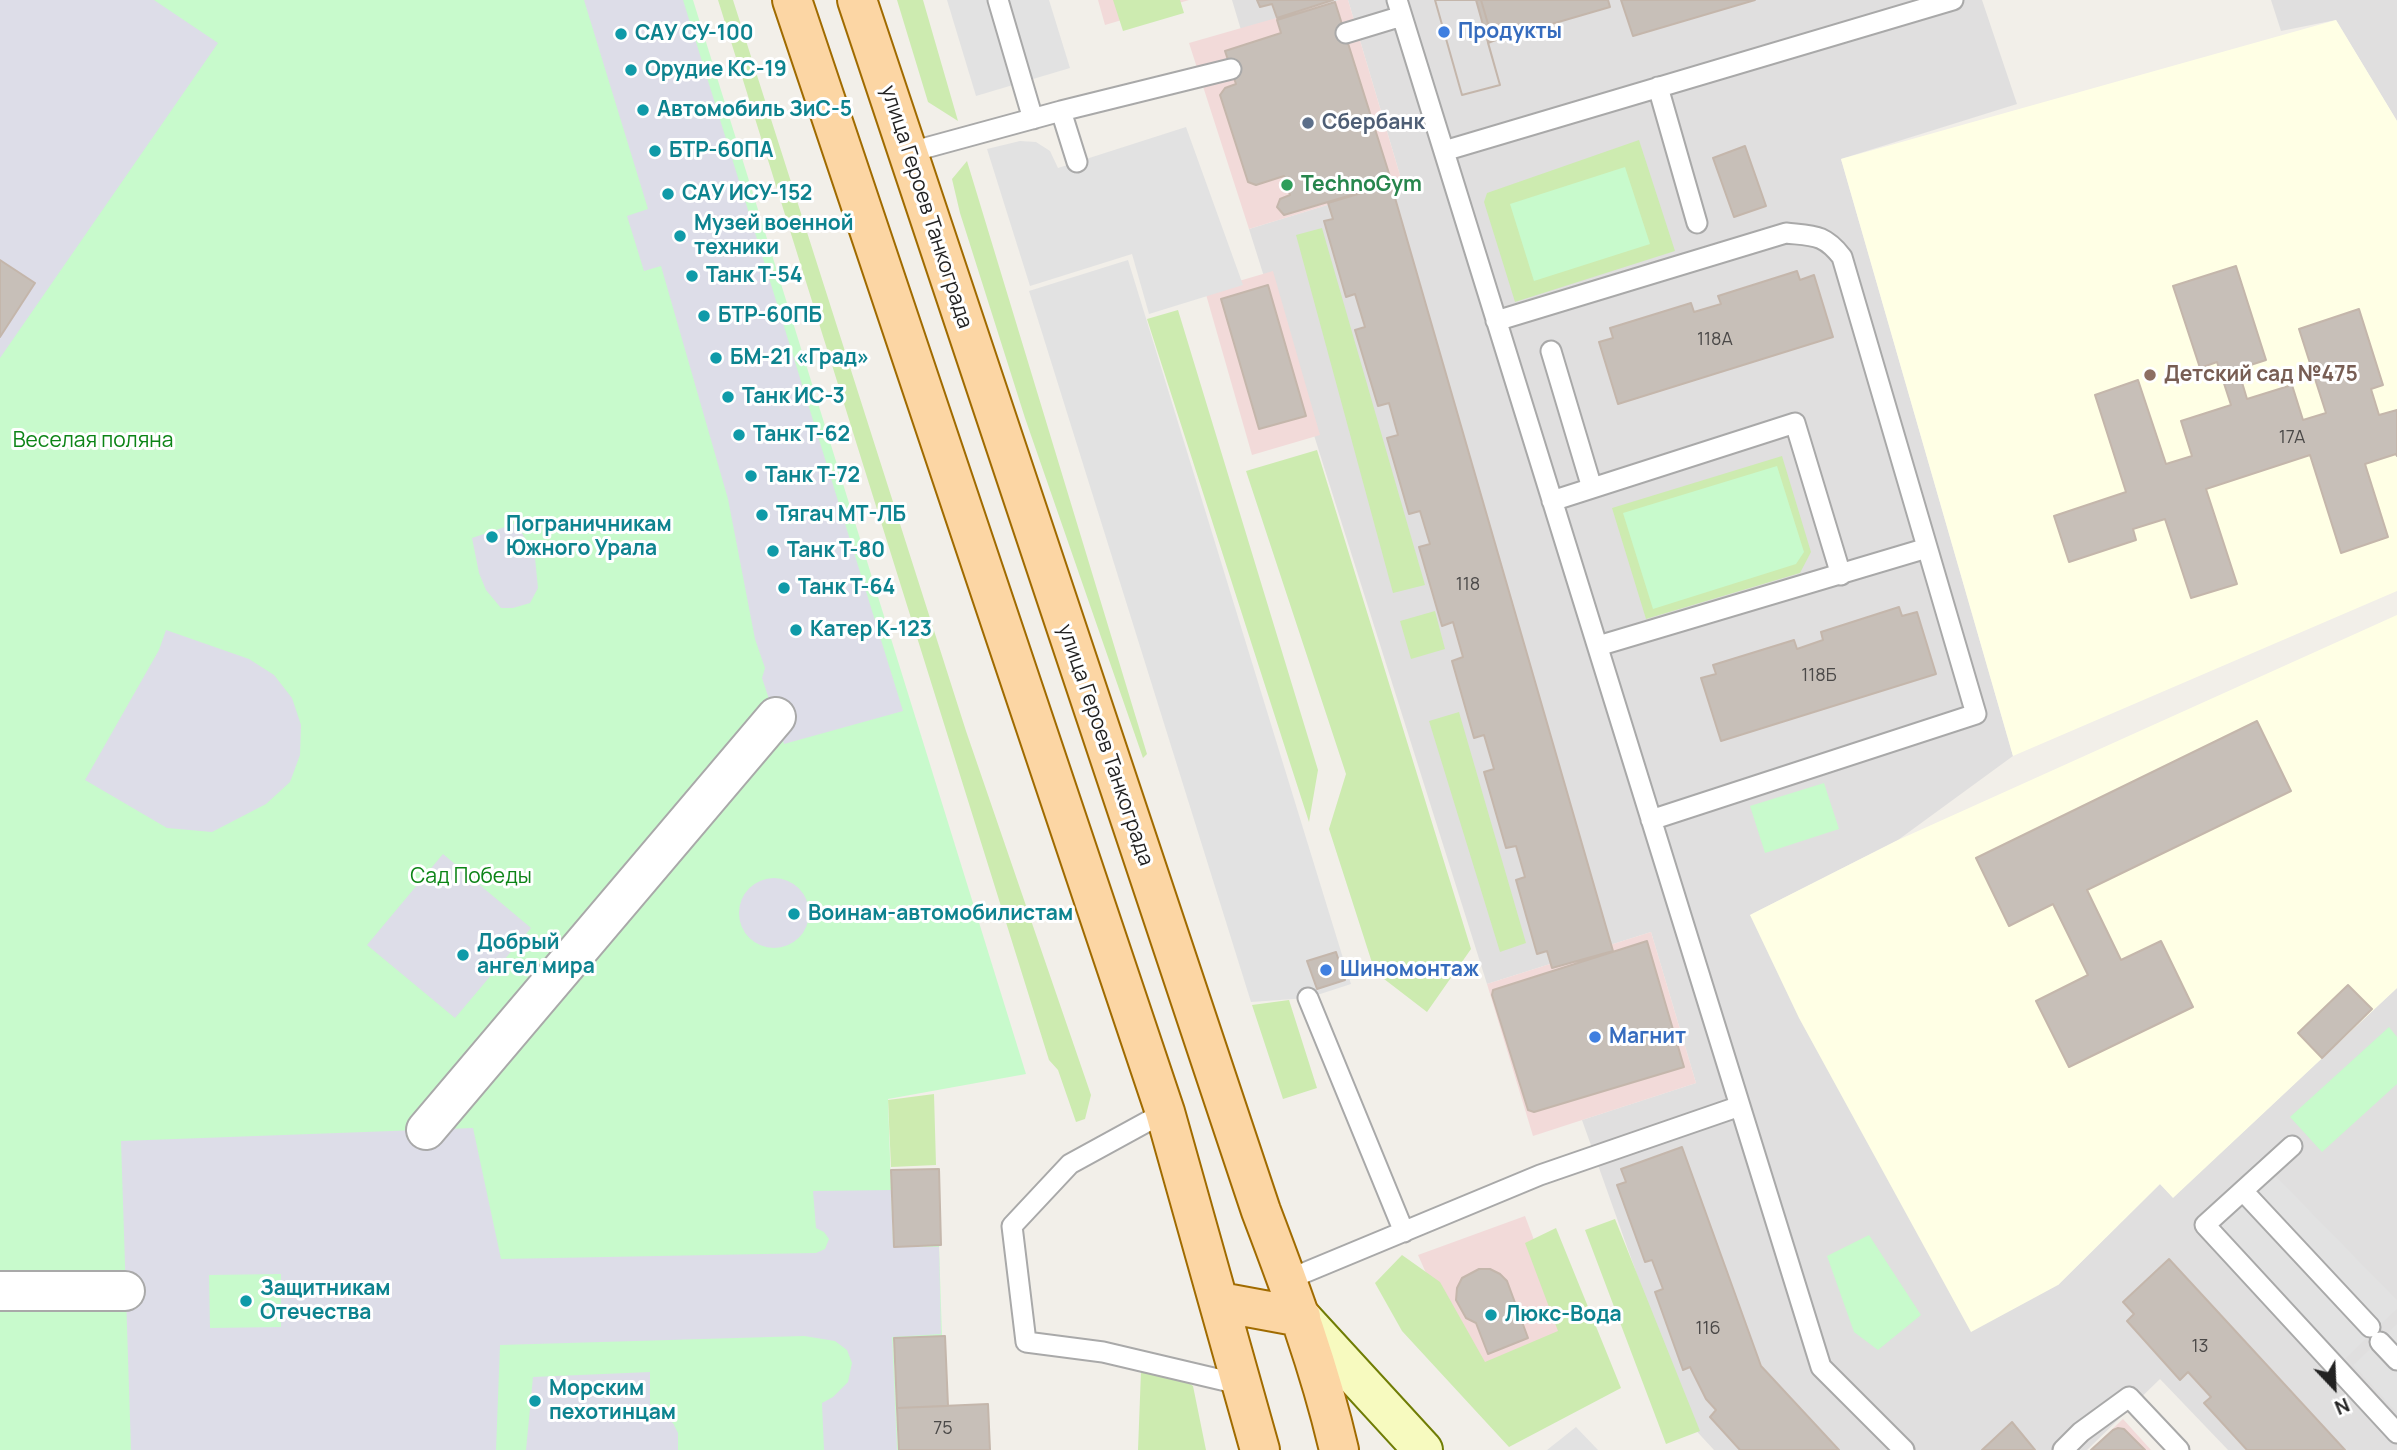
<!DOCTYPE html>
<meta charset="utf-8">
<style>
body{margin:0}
#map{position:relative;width:2397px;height:1450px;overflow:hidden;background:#f2efe9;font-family:Manrope,sans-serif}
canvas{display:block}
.north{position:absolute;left:2299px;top:1352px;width:70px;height:70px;-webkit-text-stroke:5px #fff;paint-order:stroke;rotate:157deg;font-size:19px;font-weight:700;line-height:28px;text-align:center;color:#222}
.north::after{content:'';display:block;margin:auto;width:24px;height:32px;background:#222;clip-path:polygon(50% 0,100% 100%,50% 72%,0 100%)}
</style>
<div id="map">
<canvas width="2397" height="1450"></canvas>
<div class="north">N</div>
</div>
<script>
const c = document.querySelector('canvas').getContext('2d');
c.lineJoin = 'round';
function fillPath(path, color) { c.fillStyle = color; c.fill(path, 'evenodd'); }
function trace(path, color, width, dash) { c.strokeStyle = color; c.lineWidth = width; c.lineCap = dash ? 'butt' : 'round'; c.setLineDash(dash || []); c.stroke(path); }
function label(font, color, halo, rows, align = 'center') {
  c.font = font + ' Manrope,sans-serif'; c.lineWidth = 6; c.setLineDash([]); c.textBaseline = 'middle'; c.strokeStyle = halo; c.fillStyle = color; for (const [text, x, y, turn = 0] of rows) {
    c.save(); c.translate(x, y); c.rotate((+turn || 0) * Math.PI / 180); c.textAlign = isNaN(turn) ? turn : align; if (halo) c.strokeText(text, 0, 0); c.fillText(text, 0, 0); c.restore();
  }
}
const residential = new Path2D(`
 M1232,0h107l-98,30z
 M1348,0h634l35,104 -176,55 172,597 -115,84 -148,75 308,370 102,-101 13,13 224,-209v462h-169l-68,-71 -73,71h-373l-24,-26 -108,-304 114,-37 -45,-151 -164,52 -238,-755 153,-47z
 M2271,0h126v121l-61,-101 -55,11z`);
const commercial = new Path2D(`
 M1098,0h91l-84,25z
 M1339,0h9l54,182 -153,47 -60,-186z
 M1273,271l47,164 -68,20 -47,-164z
 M1651,932l45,151 -163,53 -46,-152z
 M1525,1216l49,130 -99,37 -57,-128z
 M2123,1419l28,31h-61z`);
const education = new Path2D(`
 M2336,20l61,101v470l-384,165 -172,-597z
 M2397,615v373l-224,210 -13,-14 -102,101 -87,47 -172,-314 -49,-103 148,-75z`);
const grass = new Path2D(`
 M718,0h15l233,731 125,364 -6,24 -9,3 -18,-52 -9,-10z
 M897,0h26l35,121 -30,-19z
 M1113,0h67l4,13 -61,18z
 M1639,140l36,111 -160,51 -31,-100 3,-9z
 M967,161l180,593 -4,4 -118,-340 -65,-205 -8,-34z
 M1322,228l103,357 -32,8 -97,-358z
 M1178,310l140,460 -9,52 -162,-503z
 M1317,450l154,499 -44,63 -52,-40 -46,-143 17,-55 -100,-303z
 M1782,456l29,96 -11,21 -154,46 -34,-111z
 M1435,611l10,38 -34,10 -11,-38z
 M1459,712l67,231 -26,9 -71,-231z
 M1289,1000l28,88 -34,11 -31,-94z
 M934,1094l2,71 -45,2 -3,-67z
 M1615,1219l85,212 -34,13 -81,-214z
 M1556,1228l65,160 -112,59 -107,-116 -27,-48 27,-28 38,27 45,80 73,-31 -33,-88z
 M1167,1366l26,20 13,64h-68l3,-79z`);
const park = new Path2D(`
 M0,0h693l333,1074 -138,25 5,148 46,-1 3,90 -49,2 5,112h-898z
 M1625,167l25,77 -116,37 -24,-77z
 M1777,466l27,86 -8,12 -143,45 -30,-96z
 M1824,783l15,46 -74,24 -15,-47z
 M2389,1027l8,10v47l-75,68 -32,-35z
 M1869,1235l52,80 -43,35 -24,-18 -27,-76z`);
const parking = new Path2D(`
 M947,0h102l21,68 -94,28z
 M1186,127l57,158 -94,29 -17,-60 -102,32 -43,-137 33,-8 16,1 14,9 8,17z
 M1128,260l223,724 -43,14 -57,4 -222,-711z
 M2259,1159l138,141v9l-52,50 -142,-145z
 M2397,1324v89l-44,-48z
 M1576,1427l22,23h-51z`);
const plaza = new Path2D(`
 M0,0h154l64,43 -218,315z
 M584,0h99l220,711 -119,33 -22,-66 3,-10 -10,-29 -27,-140 -67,-233 -17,5 -17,-55 21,-7z
 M517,523l18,35 3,30 -8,15 -17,5h-12l-15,-18 -7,-17 -7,-35z
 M166,630l83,29 25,16 18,23 9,27 -1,30 -10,27 -24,22 -54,28 -45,-4 -82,-48 74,-130z
 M443,854l88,74 -76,90 -88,-73z
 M739 913a35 35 0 1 1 70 0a35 35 0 1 1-70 0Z
 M473,1128l28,131 315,-6 9,-4 4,-10 -5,-7 -8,-4 -3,-37 78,-1 2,57h46l2,87 -49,3 5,113h-73l-2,-47 11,-6 15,-15 4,-19 -5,-13 -12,-9 -31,-5 -304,9 -4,105h-365l-10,-309zM281,1274v53l-71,1 -1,-53z
 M650,1372v32l23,19 5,10v17h-152l7,-73z`);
const building = new Path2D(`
 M1257,0h76l-56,18 -5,-14 -12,3z
 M1435,0h46l12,41 -5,2 12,42 -38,10z
 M1435,0h41l24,85 -38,10z
 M1481,0h127l2,7 -117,34z
 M1621,0h134l-122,36z
 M1335,2l57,181 -108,32 -7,-8 3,-8 10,-4 -6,-19 -28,9 -8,-3 -28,-87 5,-7 11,-4 -11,-33 56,-18 -4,-13z
 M1745,146l21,60 -32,11 -21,-59z
 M1391,184l222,767 -61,17 -5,-17 -10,3 -21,-74 9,-3 -9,-31 -10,2 -22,-76 10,-3 -10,-34 -10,3 -22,-77 11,-4 -10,-35 -11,4 -23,-79 11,-3 -10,-33 -11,3 -22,-76 11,-3 -9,-32 -11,3 -23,-76 10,-3 -10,-33 -9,3 -22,-76 9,-2 -5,-16z
 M0,260l35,23 -35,54z
 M2236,266l30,94 -28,9 9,30 45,-14 11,35 23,-7 -27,-84 60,-20 24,76 -12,4 8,26 18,-5v46l-1,-2 -31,10 23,73 -47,16 -31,-98 -104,34 31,95 -46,14 -26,-79 -32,10 3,11 -67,22 -15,-46 72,-24 -31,-97 43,-15 28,84 26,-8 -11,-35 50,-16 -14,-43 -17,6 -27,-82z
 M1797,271l3,9 14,-5 19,62 -215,67 -19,-62 14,-4 -3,-10 81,-25 3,9 27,-8 -3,-8z
 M1268,285l38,131 -47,13 -38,-130z
 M1899,607l3,9 15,-4 19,62 -215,67 -20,-63 15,-4 -3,-9 81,-25 3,9 26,-9 -2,-8z
 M2257,721l34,70 -204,99 34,70 40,-19 32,66 -124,60 -33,-66 52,-26 -35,-71 -44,22 -33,-68z
 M1647,941l37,126 -150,45 -6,-2 -36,-115 1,-5z
 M1336,952l9,28 -28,9 -10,-28z
 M2348,985l24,24 -50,49 -24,-25z
 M1682,1147l79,219 78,84h-99l-30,-33 6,-7 -10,-11 -16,-32 -7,3 -28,-78 8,-3 -11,-29 -7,2 -28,-77 9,-3 -5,-13z
 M939,1169l2,76 -47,2 -3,-77z
 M2169,1259l36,39 140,152h-98l-43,-47 7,-6 -23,-25 -8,8 -53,-59 7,-7 -11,-12z
 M1479,1269h11l10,5 7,7 21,57 -40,16 -12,-31 -10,-5 -10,-18 1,-12 5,-10z
 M945,1336l3,70 -51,2 -3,-70z
 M988,1404l2,46h-91l-2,-42z
 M2012,1422l23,28h-53z
 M2118,1428l6,1 21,21h-54l22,-20z`);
const lane = new Path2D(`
 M998,0l35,119
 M1397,0l424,1367 83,83
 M1346,33l56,-17
 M1658,87l39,136
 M1061,111l16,51
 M1444,151l509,-151
 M907,153l154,-42 170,-42
 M1496,321l290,-88c28,3 38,1 56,24l134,457 -325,106
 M1551,351l41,137
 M1552,501l243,-78 46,152
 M1598,646l329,-98
 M1308,998l96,234
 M1165,1112l-95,52 -58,62 14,116 77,10 140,33
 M2292,1146l-87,79 192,208
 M2243,1191l127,136
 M1287,1280l253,-105 200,-69
 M2380,1342l17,18
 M2063,1450l18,-18 48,-35 50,53`);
const street = new Path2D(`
 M426,1130l350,-413
 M0,1291h125`);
const secondary = new Path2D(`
 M1301,1317l122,133`);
const primary = new Path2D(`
 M792,0l373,1112 95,338
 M857,0l404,1211c30,79 59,157 78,239
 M1220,1302l81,15`);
const markers = [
 [1444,32,7,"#3f7fe0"],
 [621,34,7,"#0f9aa8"],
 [631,70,7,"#0f9aa8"],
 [643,110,7,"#0f9aa8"],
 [1308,123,7,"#5c6f8a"],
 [655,151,7,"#0f9aa8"],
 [1287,185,7,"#2e9e5b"],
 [668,194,7,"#0f9aa8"],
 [680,236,7,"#0f9aa8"],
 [692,276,7,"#0f9aa8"],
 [704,316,7,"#0f9aa8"],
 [716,358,7,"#0f9aa8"],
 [2150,375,7,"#8d6e63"],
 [728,397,7,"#0f9aa8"],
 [739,435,7,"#0f9aa8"],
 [751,476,7,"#0f9aa8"],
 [762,515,7,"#0f9aa8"],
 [492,537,7,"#0f9aa8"],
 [773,551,7,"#0f9aa8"],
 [784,588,7,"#0f9aa8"],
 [796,630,7,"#0f9aa8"],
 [794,914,7,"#0f9aa8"],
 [463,955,7,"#0f9aa8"],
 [1326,970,7,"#3f7fe0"],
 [1595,1037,7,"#3f7fe0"],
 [246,1301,7,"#0f9aa8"],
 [1491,1315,7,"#0f9aa8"],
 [535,1401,7,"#0f9aa8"]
];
const numberNames = [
 ["118А",1715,340],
 ["17А",2292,438],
 ["118",1468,585],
 ["118Б",1819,676],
 ["116",1708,1329],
 ["13",2200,1347],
 ["75",943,1429]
];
const shopNames = [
 ["Продукты",1458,32],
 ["Шиномонтаж",1340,970],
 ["Магнит",1609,1037]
];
const cultureNames = [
 ["САУ СУ-100",635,34],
 ["Орудие КС-19",645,70],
 ["Автомобиль ЗиС-5",657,110],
 ["БТР-60ПА",669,151],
 ["САУ ИСУ-152",682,194],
 ["Музей военной",694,224],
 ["техники",694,248],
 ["Танк Т-54",706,276],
 ["БТР-60ПБ",718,316],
 ["БМ-21 «Град»",730,358],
 ["Танк ИС-3",742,397],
 ["Танк Т-62",753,435],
 ["Танк Т-72",765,476],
 ["Тягач МТ-ЛБ",776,515],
 ["Пограничникам",506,525],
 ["Южного Урала",506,549],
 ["Танк Т-80",787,551],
 ["Танк Т-64",798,588],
 ["Катер К-123",810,630],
 ["Воинам-автомобилистам",808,914],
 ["Добрый",477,943],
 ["ангел мира",477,967],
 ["Защитникам",260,1289],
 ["Отечества",260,1313],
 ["Люкс-Вода",1505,1315],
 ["Морским",549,1389],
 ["пехотинцам",549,1413]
];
const serviceNames = [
 ["Сбербанк",1322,123]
];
const leisureNames = [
 ["TechnoGym",1301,185]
];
const streetNames = [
 ["улица Героев Танкограда",926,207,72],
 ["улица Героев Танкограда",1105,745,71]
];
const educationNames = [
 ["Детский сад №475",2164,375]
];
const parkNames = [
 ["Веселая поляна",93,441],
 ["Сад Победы",471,877]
];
fillPath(residential, '#e0dfdf');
fillPath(commercial, '#f2dad9');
fillPath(education, '#ffffe5');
fillPath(grass, '#cdebb0');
fillPath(park, '#c8facc');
fillPath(parking, '#e2e2e2');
fillPath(plaza, '#dddde8');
fillPath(building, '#c7bfb8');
trace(building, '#c4b6ab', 2);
trace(lane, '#a9a9a9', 23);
trace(street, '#a9a9a9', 42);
trace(secondary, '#707d05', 42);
trace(primary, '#a06b00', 42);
trace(lane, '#fff', 19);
trace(street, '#fff', 38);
trace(secondary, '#f7fabf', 38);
trace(primary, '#fcd6a4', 38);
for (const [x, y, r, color] of markers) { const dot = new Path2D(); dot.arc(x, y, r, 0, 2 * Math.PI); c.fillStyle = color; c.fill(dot); trace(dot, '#fff', 2.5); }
label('18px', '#4b4948', null, numberNames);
label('bold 21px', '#366cbe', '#fff', shopNames, 'left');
label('bold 21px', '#0d838f', '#fff', cultureNames, 'left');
label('bold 21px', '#4e5e75', '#fff', serviceNames, 'left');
label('bold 21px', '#27864d', '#fff', leisureNames, 'left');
label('21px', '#222', '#fff', streetNames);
label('bold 21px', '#785e54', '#fff', educationNames, 'left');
label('21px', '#0c8416', '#fff', parkNames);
</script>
